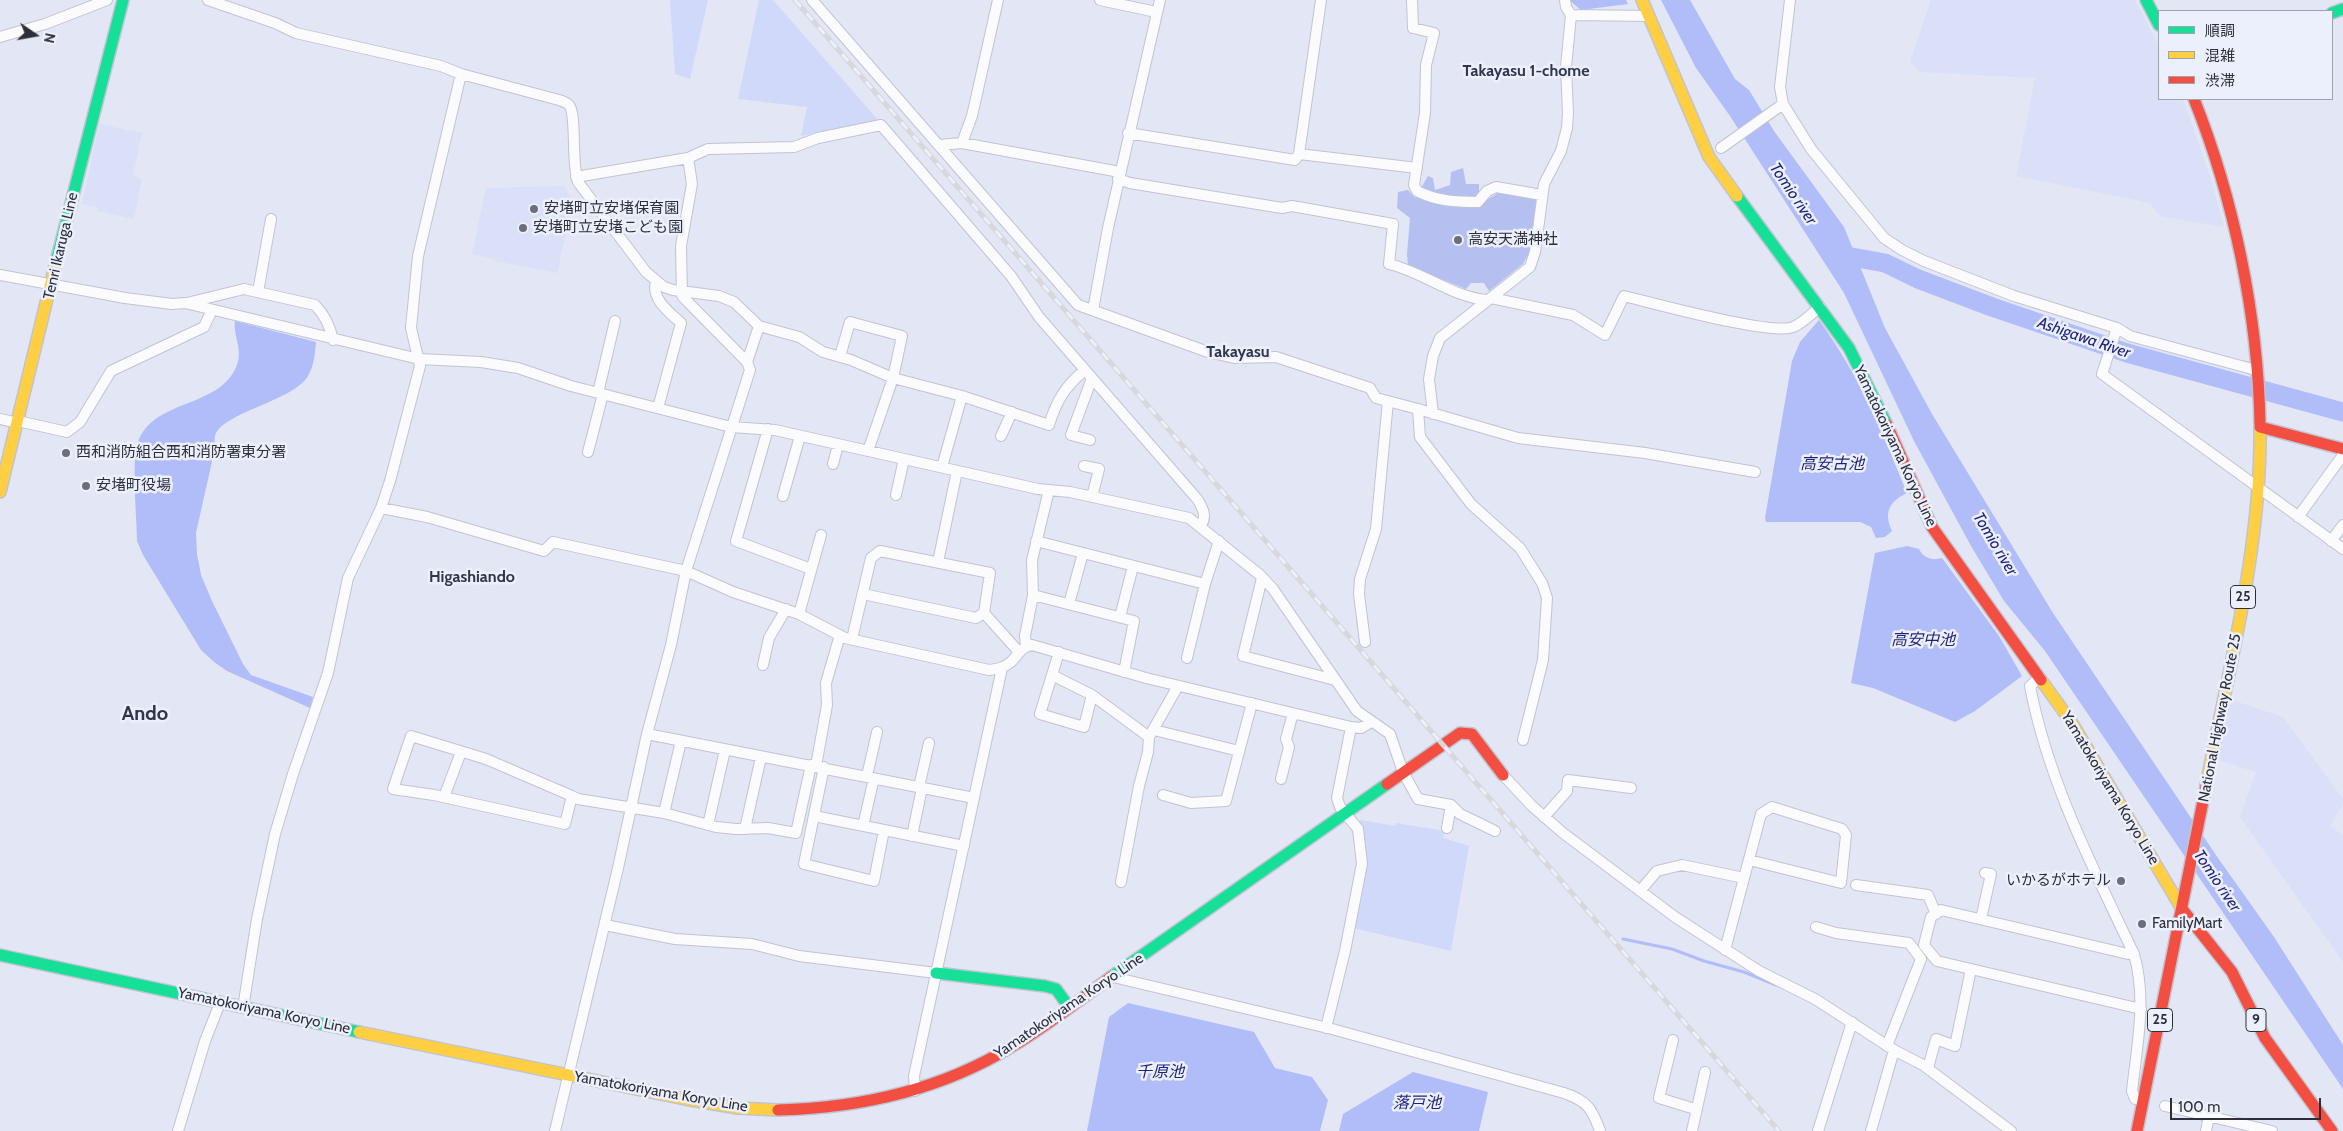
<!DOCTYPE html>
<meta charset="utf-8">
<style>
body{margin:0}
#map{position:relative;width:2343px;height:1131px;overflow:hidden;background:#e3e6f4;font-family:Cabin,"Noto Sans JP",sans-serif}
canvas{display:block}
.legend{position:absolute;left:2158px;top:10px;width:175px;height:90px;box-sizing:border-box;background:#ecf0fc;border:1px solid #9fa3ae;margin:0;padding:6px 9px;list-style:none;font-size:15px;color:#2c2f3a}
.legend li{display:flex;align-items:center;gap:10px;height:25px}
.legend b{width:25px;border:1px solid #9fa3ae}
.north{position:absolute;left:10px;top:10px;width:50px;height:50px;-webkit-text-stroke:4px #ecf0fc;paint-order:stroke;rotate:102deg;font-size:14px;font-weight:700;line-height:20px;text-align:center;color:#2c2f3a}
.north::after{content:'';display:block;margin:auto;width:18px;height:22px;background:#2c2f3a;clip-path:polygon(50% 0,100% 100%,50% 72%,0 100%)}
.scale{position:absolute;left:2170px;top:1098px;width:151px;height:22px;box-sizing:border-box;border:2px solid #2c2f3a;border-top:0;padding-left:6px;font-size:15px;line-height:18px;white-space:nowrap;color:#2c2f3a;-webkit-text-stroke:4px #ecf0fc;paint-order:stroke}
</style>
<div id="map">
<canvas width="2343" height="1131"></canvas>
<ul class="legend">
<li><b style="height:6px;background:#16e098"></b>順調</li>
<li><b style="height:6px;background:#ffcf43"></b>混雑</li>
<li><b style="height:6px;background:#f24e42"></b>渋滞</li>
</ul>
<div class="north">N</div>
<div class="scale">100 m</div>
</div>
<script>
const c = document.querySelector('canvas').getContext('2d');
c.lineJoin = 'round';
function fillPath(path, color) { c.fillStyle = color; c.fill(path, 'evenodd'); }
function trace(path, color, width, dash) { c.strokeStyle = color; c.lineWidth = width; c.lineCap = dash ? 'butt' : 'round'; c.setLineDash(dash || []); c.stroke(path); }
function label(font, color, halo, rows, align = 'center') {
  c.font = font + ' Cabin,"Noto Sans JP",sans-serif'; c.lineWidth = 5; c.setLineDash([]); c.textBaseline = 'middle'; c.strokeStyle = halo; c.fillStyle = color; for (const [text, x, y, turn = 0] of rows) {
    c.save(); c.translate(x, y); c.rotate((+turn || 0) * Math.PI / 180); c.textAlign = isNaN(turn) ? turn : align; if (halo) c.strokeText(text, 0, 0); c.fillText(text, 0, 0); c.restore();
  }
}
const built = new Path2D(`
 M1931,0h204l24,46v53h24l27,77 14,51 -64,-11 -10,-13 -134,-27 19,-98 -114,-6 -11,-10z
 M99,124l43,9 -9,43 9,3 -8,40 -37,-8v-4l-15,-3z
 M564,186l9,16 -16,71 -62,-12v-2l-23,-5 14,-66z
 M2232,700l51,17 60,82v5l-13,22 13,9v127l-103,-145 16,-45 -38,-12z`);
const green = new Path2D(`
 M670,0h38l-18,79 -15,-5z
 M759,0h14l106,121 -78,15 6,-29 -69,-8z
 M1361,820l34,6 1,-3 49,8 -2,7 26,8 -18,105 -98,-23 5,-34 -2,-72z`);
const forest = new Path2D(`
 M1463,168l3,16h13v12l4,6 18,-11 38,7 -10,55 -6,11 -34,27 -5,-8h-13l-5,6 -58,-23 -1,-12 3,-36 -13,-10 1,-16 10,-2 7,8 13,-22 5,2 2,12 15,-5 1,-13z`);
const water = new Path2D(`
 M1569,0h57l2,4 -47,6z
 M1661,0h29l45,79 14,11 25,41 70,96 41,101 47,86 121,199 165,245 56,79 69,108v44l-298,-438 -41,-50 -33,-55 -57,-105 -70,-148 -114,-177 -34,-48z
 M1819,320c41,57 62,109 88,173 -17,8 -24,19 -15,38l-7,6 -9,1 -5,-11 -11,-5h-94l-1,-4 27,-157 8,-19z
 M235,321l81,21c-1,11 -2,24 -8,34 -16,26 -86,36 -93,60 -1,4 0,9 0,12l-19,85 1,21 4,21 11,26 31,63 8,11 62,22 -3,11 -83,-37 -13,-9 -13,-12 -58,-95 -6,-14c0,-21 -6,-83 1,-99 16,-44 82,-33 99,-77 6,-16 -4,-29 -2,-44z
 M1907,546l12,3c4,9 14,12 23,9l57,78 23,40 -47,35 -20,11 -82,-34 -22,-5 24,-130z
 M1128,1003l126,29 21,36 37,9 16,23 -8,31h-233l22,-114z
 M1413,1072l75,20 -9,39h-140l4,-17z`);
const stream = new Path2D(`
 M1623,939l49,10 32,12 40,11 32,13`);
const river = new Path2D(`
 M1830,253l55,10 33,16 74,28 135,46 216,59`);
const street = new Path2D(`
 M208,0l67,23 21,10 145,33 20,8 98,26c3,1 8,3 10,5 8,9 2,59 9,77l68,90 18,15 9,3 46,6 15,6 25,24 40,11 24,15 28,8 42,18 69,18 87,29c7,-23 16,-39 36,-55
 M812,0l266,305 130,47 26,6 42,-1 94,31 6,10 42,11
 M1100,0l56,12
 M1412,0l1,28 21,5 -8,32 -1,48 -11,72 3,6c19,10 39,11 61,11l9,-11 9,-4 46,8
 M1790,0l-10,87 3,17 28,45 73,89 18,12 22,11 90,35 103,32 13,8 126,34
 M1571,15l78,1
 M0,37l45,-13 62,-24
 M1128,133l167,27 4,-6 22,-154
 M962,143l10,-27 26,-116
 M939,145l23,-2 158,29
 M1721,148l62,-44
 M1299,154l118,14
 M576,177l112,-19 20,-9 86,-2 24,-9 63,-13 130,151 28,41 159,183c5,9 9,16 3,26
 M1118,179l12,4 152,25 10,-2 101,18 -4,40c34,8 63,33 98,36
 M0,275l125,23 47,6 13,-1 234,56 62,3 37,6 53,18 160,41 44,3 263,59 32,3 119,26 71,57 13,14 84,122 33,23 13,38 15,27 33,6 9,9 35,17
 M656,282c-5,17 13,30 25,41l-23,85
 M258,292l13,-73
 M1491,298l82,17 32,20 19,-39c29,7 148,40 169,31 9,-3 19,-14 27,-20
 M187,303l57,-14 71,16c10,10 15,21 18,35
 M1093,310l15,-82 52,-228
 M2117,328l-15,46 241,175
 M840,356l10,-34 52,14 -9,42 -25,73
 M747,362l12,-36
 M598,393l17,-72
 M1433,414l-4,-35 4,-23 7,-18 90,-71 5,-15 9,-68 17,-33 6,-23 1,-15 -2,-46 5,-52 -5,-8 -1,-7
 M0,419l18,4
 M18,421l49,11 13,-10 31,-51 93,-44 8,-17
 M768,429l-32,112 75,28
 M1001,436l11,-24
 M1090,440l-19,-5 21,-57
 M588,452l15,-58
 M833,464l5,-19
 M1084,466l15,3 -7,28
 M942,467l20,-71
 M896,495l8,-36
 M783,496l17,-60
 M381,508l46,9 117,34 9,-9 133,29 47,21 66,22 46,24 144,32c8,-1 15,-2 22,-8 8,-8 10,-15 21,-17l114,33 205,49 10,1 10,-6
 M2298,517l45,-62
 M1036,541l169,43
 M2331,541l12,-16
 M938,562l19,-91
 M1262,578l-19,78 92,24
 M1033,595l101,26 -10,51
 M1069,604l14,-51
 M984,613l35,39
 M799,614l22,-79
 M1120,617l13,-51
 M852,639l19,-81 9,-7 110,22 -6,40 -8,5 -113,-24
 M1365,642l-6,-48 1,-15 16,-50 12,-128
 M1026,646l-1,-10 8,-41 -1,-35 17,-70
 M1187,658l18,-74 14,-43
 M763,665l6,-27 17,-29
 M1052,675l7,-23
 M2040,677l-10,9c18,95 63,182 104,268 13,45 3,91 -2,137l3,8 8,2
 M1092,695l-8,32 -44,-13 12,-39 40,20 57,42
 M1154,730l85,21
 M647,734l327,64
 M1523,740l20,-80 4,-62 -5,-15 -22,-35 -49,-44 -51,-67 -2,-28 100,29 127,15 110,19
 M816,766l11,-61 -1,-22 14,-48
 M824,767l-20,97 70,17 10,-51
 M1503,775l29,31 31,27 112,84 84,54 56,28 79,51 29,15 88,66
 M867,776l10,-44
 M1281,779l8,-32 -3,-8 7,-26
 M919,787l10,-44
 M1163,795l28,8 35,-2 26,-98
 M572,796l-7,28 -131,-29 -41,-6 18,-53 75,23 86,37 6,3 86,14 52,14 20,2 32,-1 28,5 15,-68
 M444,797l17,-45
 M664,813l17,-72
 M814,816l150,30
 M1544,817l23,-26 1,-11 63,8
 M708,825l17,-75
 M863,826l11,-48
 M1447,828l4,-23
 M745,829l16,-72
 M912,836l10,-48
 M1121,882l18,-96 9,-34 1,-15 29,-51
 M1856,885l72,10 8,19
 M1640,891l17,-20 25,-6 62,13
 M1981,919l10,-45 -6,-1
 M605,925l70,14 77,5 47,12 137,17
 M1816,927l20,6 73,10 12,16 -34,87
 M1725,950l36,-136 11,-7 70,22 4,6 -5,48 -92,-23
 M2128,954l-187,-44 -10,7 -7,28 13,16 204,48
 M1113,977l219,52 232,64c23,8 28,15 36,38
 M243,1008l14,-89 18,-85 18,-60 35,-101 20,-95 33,-70 9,-27 30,-115 -9,-38 7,-72 43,-182
 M1326,1028l19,-77 17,-87 -4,-35 -18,-22 -3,-9 14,-71
 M1673,1040l-14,58 36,11
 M1928,1068l8,-29 19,7 16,-77
 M915,1091l-1,-15 88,-408
 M2165,1106l107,25
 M178,1131l27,-90 15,-38
 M555,1131l63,-263 29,-134 24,-89 15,-74 64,-201 -3,-8 -65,-66 -1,-50 11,-62 -4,-26
 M1692,1131l13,-59
 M1818,1131l34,-109
 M1871,1131l23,-81
 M2206,1131l3,-15`);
const fast = new Path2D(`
 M2146,0l13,25
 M2332,13l11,-4
 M1737,196l112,152 38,77
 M56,262l67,-262
 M0,955l359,77
 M936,973l109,13 11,3 13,18
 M1111,977l276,-193`);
const slow = new Path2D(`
 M1642,0l67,157 28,39
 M0,492l56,-230
 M2041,680l31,43 110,186
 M2206,786c23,-119 56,-241 54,-362
 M359,1032l326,67 53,9 40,2`);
const jam = new Path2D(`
 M2194,99c40,100 64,217 66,325
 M1887,425l45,102 109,153
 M2260,427l83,22
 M1387,784l73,-51 12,1 31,41
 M2182,909l50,63 33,66 67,93
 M778,1110c82,-2 162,-20 233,-63 35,-20 67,-46 100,-70
 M2137,1131l69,-345`);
const rail = new Path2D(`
 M795,0l984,1131`);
const markers = [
 [534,209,5,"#6c6f7b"],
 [523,228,5,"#6c6f7b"],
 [1458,240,5,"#6c6f7b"],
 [66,453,5,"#6c6f7b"],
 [86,486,5,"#6c6f7b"],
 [2121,881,5,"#6c6f7b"],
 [2142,924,5,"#6c6f7b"]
];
const shields = [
 [2243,597,25],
 [2160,1020,25],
 [2256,1020,20]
];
const shieldNames = [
 ["25",2243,597],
 ["25",2160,1020],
 ["9",2256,1020]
];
const poiNames = [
 ["安堵町立安堵保育園",544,209],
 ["安堵町立安堵こども園",533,228],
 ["高安天満神社",1468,240],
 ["西和消防組合西和消防署東分署",76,453],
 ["安堵町役場",96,486],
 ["いかるがホテル",2111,881,"right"],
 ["FamilyMart",2152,924]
];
const streetNames = [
 ["Tenri Ikaruga Line",61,246,-77],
 ["Yamatokoriyama Koryo Line",1895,446,65],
 ["National Highway Route 25",2220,718,-79],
 ["Yamatokoriyama Koryo Line",2110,788,59],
 ["Yamatokoriyama Koryo Line",1069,1006,-34],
 ["Yamatokoriyama Koryo Line",264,1011,12],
 ["Yamatokoriyama Koryo Line",661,1092,10]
];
const neighbourhoodNames = [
 ["Takayasu 1-chome",1526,71],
 ["Takayasu",1238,352],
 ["Higashiando",472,577]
];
const waterNames = [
 ["Tomio river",1793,194,56],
 ["Ashigawa River",2084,338,19],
 ["高安古池",1832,464],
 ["Tomio river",1995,544,59],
 ["高安中池",1923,640],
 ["Tomio river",2217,881,56],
 ["千原池",1160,1072],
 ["落戸池",1417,1103]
];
const districtNames = [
 ["Ando",145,714]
];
fillPath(built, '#dae0f7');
fillPath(green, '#d1d9fa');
fillPath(forest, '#b5c0f1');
fillPath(water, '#b0bdf8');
trace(stream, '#b0bdf8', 3);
trace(river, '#b0bdf8', 19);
trace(street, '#c1c4d0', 12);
trace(fast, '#c1c4d0', 14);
trace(slow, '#c1c4d0', 14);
trace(jam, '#c1c4d0', 14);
trace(street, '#fbfbfd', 10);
trace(fast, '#16e098', 11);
trace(slow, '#ffcf43', 11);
trace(jam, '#f24e42', 11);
trace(rail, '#d6d8dc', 5);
trace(rail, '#ecf0fc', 3, [9]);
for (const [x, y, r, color] of markers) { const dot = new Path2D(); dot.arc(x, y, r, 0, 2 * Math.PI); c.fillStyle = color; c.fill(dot); trace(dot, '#ecf0fc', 2); }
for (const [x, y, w] of shields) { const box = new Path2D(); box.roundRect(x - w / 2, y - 11.5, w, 23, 4); c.fillStyle = '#ecf0fc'; c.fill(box); trace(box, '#2c2f3a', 1); }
label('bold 14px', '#2c2f3a', null, shieldNames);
label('15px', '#2c2f3a', '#ecf0fc', poiNames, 'left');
label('15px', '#2c2f3a', '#ecf0fc', streetNames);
label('bold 16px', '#30364d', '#ecf0fc', neighbourhoodNames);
label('italic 16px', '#20237a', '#ecf0fc', waterNames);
label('bold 20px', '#30364d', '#ecf0fc', districtNames);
</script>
